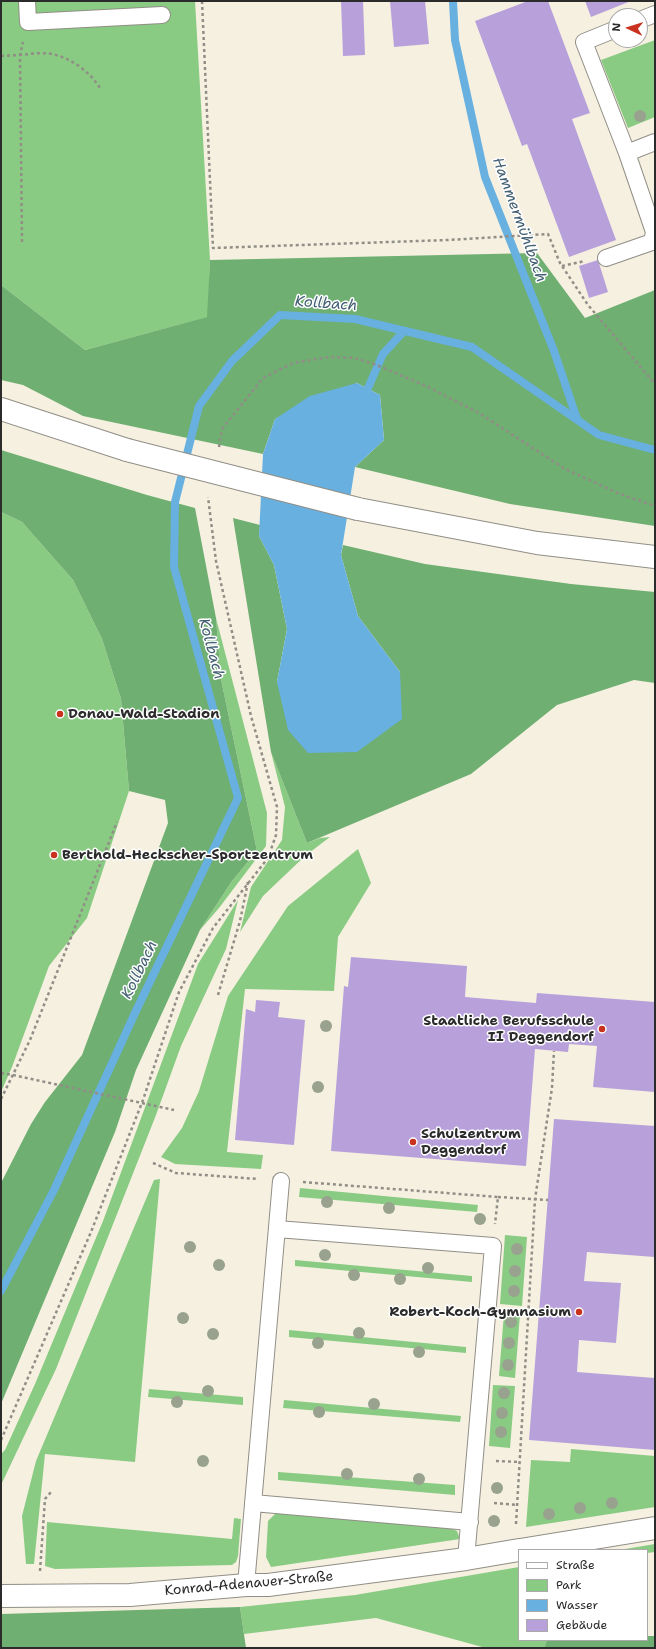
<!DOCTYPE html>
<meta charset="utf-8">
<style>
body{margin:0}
#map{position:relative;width:656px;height:1649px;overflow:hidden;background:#f6f0e1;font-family:"Shantell Sans",sans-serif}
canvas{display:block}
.frame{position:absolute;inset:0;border:2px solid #2b2b2b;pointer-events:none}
.legend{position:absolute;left:518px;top:1549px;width:130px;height:92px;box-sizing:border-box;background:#fff;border:1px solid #aaa;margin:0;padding:5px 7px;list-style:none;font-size:12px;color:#2b2b2b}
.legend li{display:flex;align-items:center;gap:8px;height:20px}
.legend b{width:20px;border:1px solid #aaa}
.north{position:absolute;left:608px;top:8px;width:40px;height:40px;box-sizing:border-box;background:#fff;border:1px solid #aaa;border-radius:50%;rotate:274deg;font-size:11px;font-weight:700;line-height:16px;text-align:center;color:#2b2b2b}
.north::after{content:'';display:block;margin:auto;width:14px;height:18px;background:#c8321e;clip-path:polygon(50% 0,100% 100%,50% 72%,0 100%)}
</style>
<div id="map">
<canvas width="656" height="1649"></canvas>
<div class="frame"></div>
<ul class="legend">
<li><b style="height:5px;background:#fff"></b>Straße</li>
<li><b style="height:11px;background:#8acb83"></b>Park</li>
<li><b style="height:11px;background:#68b0df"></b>Wasser</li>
<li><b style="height:11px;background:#b8a1db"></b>Gebäude</li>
</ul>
<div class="north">N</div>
</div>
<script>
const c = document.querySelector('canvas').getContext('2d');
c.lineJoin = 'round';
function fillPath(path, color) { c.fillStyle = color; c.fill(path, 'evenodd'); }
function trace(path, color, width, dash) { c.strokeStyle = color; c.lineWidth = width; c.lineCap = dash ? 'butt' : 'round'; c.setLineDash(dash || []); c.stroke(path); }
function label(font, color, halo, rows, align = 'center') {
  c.font = font + ' "Shantell Sans",sans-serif'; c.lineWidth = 3; c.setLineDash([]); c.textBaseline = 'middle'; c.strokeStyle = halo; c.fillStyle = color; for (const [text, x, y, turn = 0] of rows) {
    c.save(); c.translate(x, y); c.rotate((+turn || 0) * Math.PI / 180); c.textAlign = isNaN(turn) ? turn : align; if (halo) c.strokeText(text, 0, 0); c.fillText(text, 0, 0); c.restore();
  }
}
const green = new Path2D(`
 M1,1h194l15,259 -2,57 -123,33 -84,-65z
 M655,40v77l-27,11 -27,-68z
 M1,512l21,10 51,58 29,59 19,60 8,92 -42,127 -38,48 -37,101 -11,25z
 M216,618l51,195 -1,33 -47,62 -19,22 32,-49 25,-30 -36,-172z
 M271,752l36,91 13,-5 10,-1 -25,19 -42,40 -23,36 11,-45 31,-47 3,-33z
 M358,849l13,34 -33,54 -4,54 -89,-2 -18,163 36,3 -2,14 -86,-5 -14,-7 21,-29 17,-37 29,-95 60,-90z
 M238,900l-12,49 -45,97 -25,69 -100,254 -55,116v-31l4,-4 30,-66 68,-163 95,-257z
 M160,1179l-25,283 -90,-8 -11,110h-8l-4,-48 14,-55 118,-281z
 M300,1188l178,17 -1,7 -178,-15z
 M505,1235l22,2 -5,69 -22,-2z
 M295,1260l177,16v6l-177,-16z
 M504,1313l16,1 -5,64 -16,-2z
 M289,1330l177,17v6l-177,-16z
 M493,1385l22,1 -5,62 -21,-2z
 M149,1389l94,8v8l-95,-8z
 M284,1400l177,16 -1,6 -177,-14z
 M571,1449l84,7v51l-129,20 5,-67 39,2z
 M278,1472l177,13v10l-177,-15z
 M276,1513l172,14 9,4 3,8 -189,28 -5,-10 2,-36z
 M234,1518l7,1 -3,37 -2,6 -4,3 -177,4 -10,-3 2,-44 185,17z
 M655,1544v8l-8,1v-3h-28z
 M519,1567v73h28l-3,8h-58l-110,-30 -132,16 -4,-27 115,-12z`);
const forest = new Path2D(`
 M537,253l48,65 70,-28v236l-145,-22 -155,-37 29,-27 -4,-45 -23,-12 -82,36 -12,35 -180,-38 -60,-31 -22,-5v-95l84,65 122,-33 3,-57z
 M1,450l146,45 48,13 21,110 5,61 36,172 -25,30 -32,49 -64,140 -21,62 -114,272v-221l30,-59 14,-22 37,-47 86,-232 -3,-23 -36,-9 -8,-92 -19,-60 -29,-59 -51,-58 -21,-10z
 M233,518l27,7 -1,11 15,29 13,64 -10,53 123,-10 -42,-56 -17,-61 2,-10 82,19 146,20 84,8v91l-21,-3 -77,25 -86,69 -164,69 -36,-91z
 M240,1607l6,41h-245v-34z
 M647,1636h8v12h-111l3,-8h100z`);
const water = new Path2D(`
 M357,383l23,12 4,45 -29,27 -14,88 17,61 42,56 2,47 -45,33 -49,1 -20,-23 -11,-48 10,-53 -13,-64 -15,-29 4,-82 12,-35 35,-23z`);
const stream = new Path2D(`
 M453,1l2,39 30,137 69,174 23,68
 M368,388l15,-34 21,-23
 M1,1291l53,-101 81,-177 103,-215 -64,-231 1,-65 24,-96 33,-45 48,-46 75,4 117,28 127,88 56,15`);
const building = new Path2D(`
 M341,1h22l2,54 -22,1z
 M390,1h35l4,43 -35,3z
 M528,1h20l42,112 -18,6 44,121 -47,17 -42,-113 -5,2 -47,-125z
 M585,1h46l-40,16z
 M598,260l10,32 -19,6 -10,-32z
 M351,957l116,9 -2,31 71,6 1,-10 118,9v90l-62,-5 4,-41 -28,-2 -1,8 -33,-3 -9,117 -195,-15 13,-165 4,1z
 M256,1000l24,2 -2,15 27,3 -11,125 -59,-5 11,-131 9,3z
 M554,1119l101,7v131l-68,-5 -3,29 37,2 -5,60 -37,-3 -2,32 78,6v72l-126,-10z`);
const path = new Path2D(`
 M202,1l11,247 235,-8 100,-6 12,29 28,42 67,79
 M1,56l19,-1 3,-13
 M22,242l-2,-187c11,-1 21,-3 32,-1 19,4 38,18 48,34
 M562,266l23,-5
 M219,447l3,-18 41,-51 30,-15 36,-6 26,1 19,6 52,22 53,27 86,56 55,25 35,12
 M218,995l22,-74 8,-39
 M1,1073l12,2
 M1,1099l29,-59 87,-218
 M153,1163l23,10 82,6
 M303,1182l195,15 -3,27
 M498,1197l50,3
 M1,1440l90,-208 52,-132 36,-108 34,-64 55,-70 8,-23 1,-28 -26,-91 -35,-155 -8,-64
 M496,1461l24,1
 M494,1503l23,2
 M516,1524l19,-325 17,-111 2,-37
 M40,1571l5,-72 6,-7`);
const lane = new Path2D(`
 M27,1l1,21 134,-7
 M640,20l15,-6
 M627,153l28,-11
 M606,258l46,-16 2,-10 -27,-79 -43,-111 32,-13
 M277,1229l216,17 -27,313
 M253,1503l217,19
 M246,1585l35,-404`);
const secondary = new Path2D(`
 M520,1550l135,-22
 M1,1596l129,-1 116,-10h22l198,-26 53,-9`);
const highway = new Path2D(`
 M1,409l126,41
 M358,509l179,34 118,14`);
const pathBridge = new Path2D(`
 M13,1075l161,35`);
const highwayBridge = new Path2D(`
 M127,450l231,59`);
const trees = [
 [640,116],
 [326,1026],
 [318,1087],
 [327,1202],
 [389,1208],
 [480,1219],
 [190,1247],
 [517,1249],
 [325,1255],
 [219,1265],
 [428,1268],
 [515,1271],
 [354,1275],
 [400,1279],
 [514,1291],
 [183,1318],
 [511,1322],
 [359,1333],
 [213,1334],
 [318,1343],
 [509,1343],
 [419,1352],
 [508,1365],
 [208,1391],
 [504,1393],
 [177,1402],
 [374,1404],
 [319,1412],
 [502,1413],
 [501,1432],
 [203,1461],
 [347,1474],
 [419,1479],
 [497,1488],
 [612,1503],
 [580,1508],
 [549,1514],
 [494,1521]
];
const markers = [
 [60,714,4,"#c8321e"],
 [54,855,4,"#c8321e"],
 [602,1029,4,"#c8321e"],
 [413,1142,4,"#c8321e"],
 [579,1312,4,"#c8321e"]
];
const poiNames = [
 ["Donau-Wald-Stadion",68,714],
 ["Berthold-Heckscher-Sportzentrum",62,855],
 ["Staatliche Berufsschule",594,1021,"right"],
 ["II Deggendorf",594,1037,"right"],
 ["Schulzentrum",421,1134],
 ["Deggendorf",421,1150],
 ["Robert-Koch-Gymnasium",571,1312,"right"]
];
const streetNames = [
 ["Konrad-Adenauer-Straße",249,1584,-5]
];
const waterNames = [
 ["Hammermühlbach",519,220,70],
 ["Kollbach",326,304,4],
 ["Kollbach",211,649,75],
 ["Kollbach",140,970,-64]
];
fillPath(green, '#8acb83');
fillPath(forest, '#6faf71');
fillPath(water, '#68b0df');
trace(stream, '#68b0df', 8);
fillPath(building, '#b8a1db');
trace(lane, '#908e86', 18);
trace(secondary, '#908e86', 24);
trace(highway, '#908e86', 24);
trace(path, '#908e86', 2.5, [3, 3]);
trace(lane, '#fff', 16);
trace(secondary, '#fff', 22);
trace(highway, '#fff', 22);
trace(highwayBridge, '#908e86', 24, []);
trace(pathBridge, '#908e86', 2.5, [3, 3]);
trace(highwayBridge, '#fff', 22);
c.fillStyle = '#98a28e';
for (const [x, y] of trees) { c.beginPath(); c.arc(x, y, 6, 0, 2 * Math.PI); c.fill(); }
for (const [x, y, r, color] of markers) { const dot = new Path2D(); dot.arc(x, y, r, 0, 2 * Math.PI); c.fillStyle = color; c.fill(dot); trace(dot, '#fff', 1.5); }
label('bold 14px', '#2b2b2b', '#fff', poiNames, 'left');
label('14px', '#2b2b2b', '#fff', streetNames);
label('italic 15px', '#436073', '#fff', waterNames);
</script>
